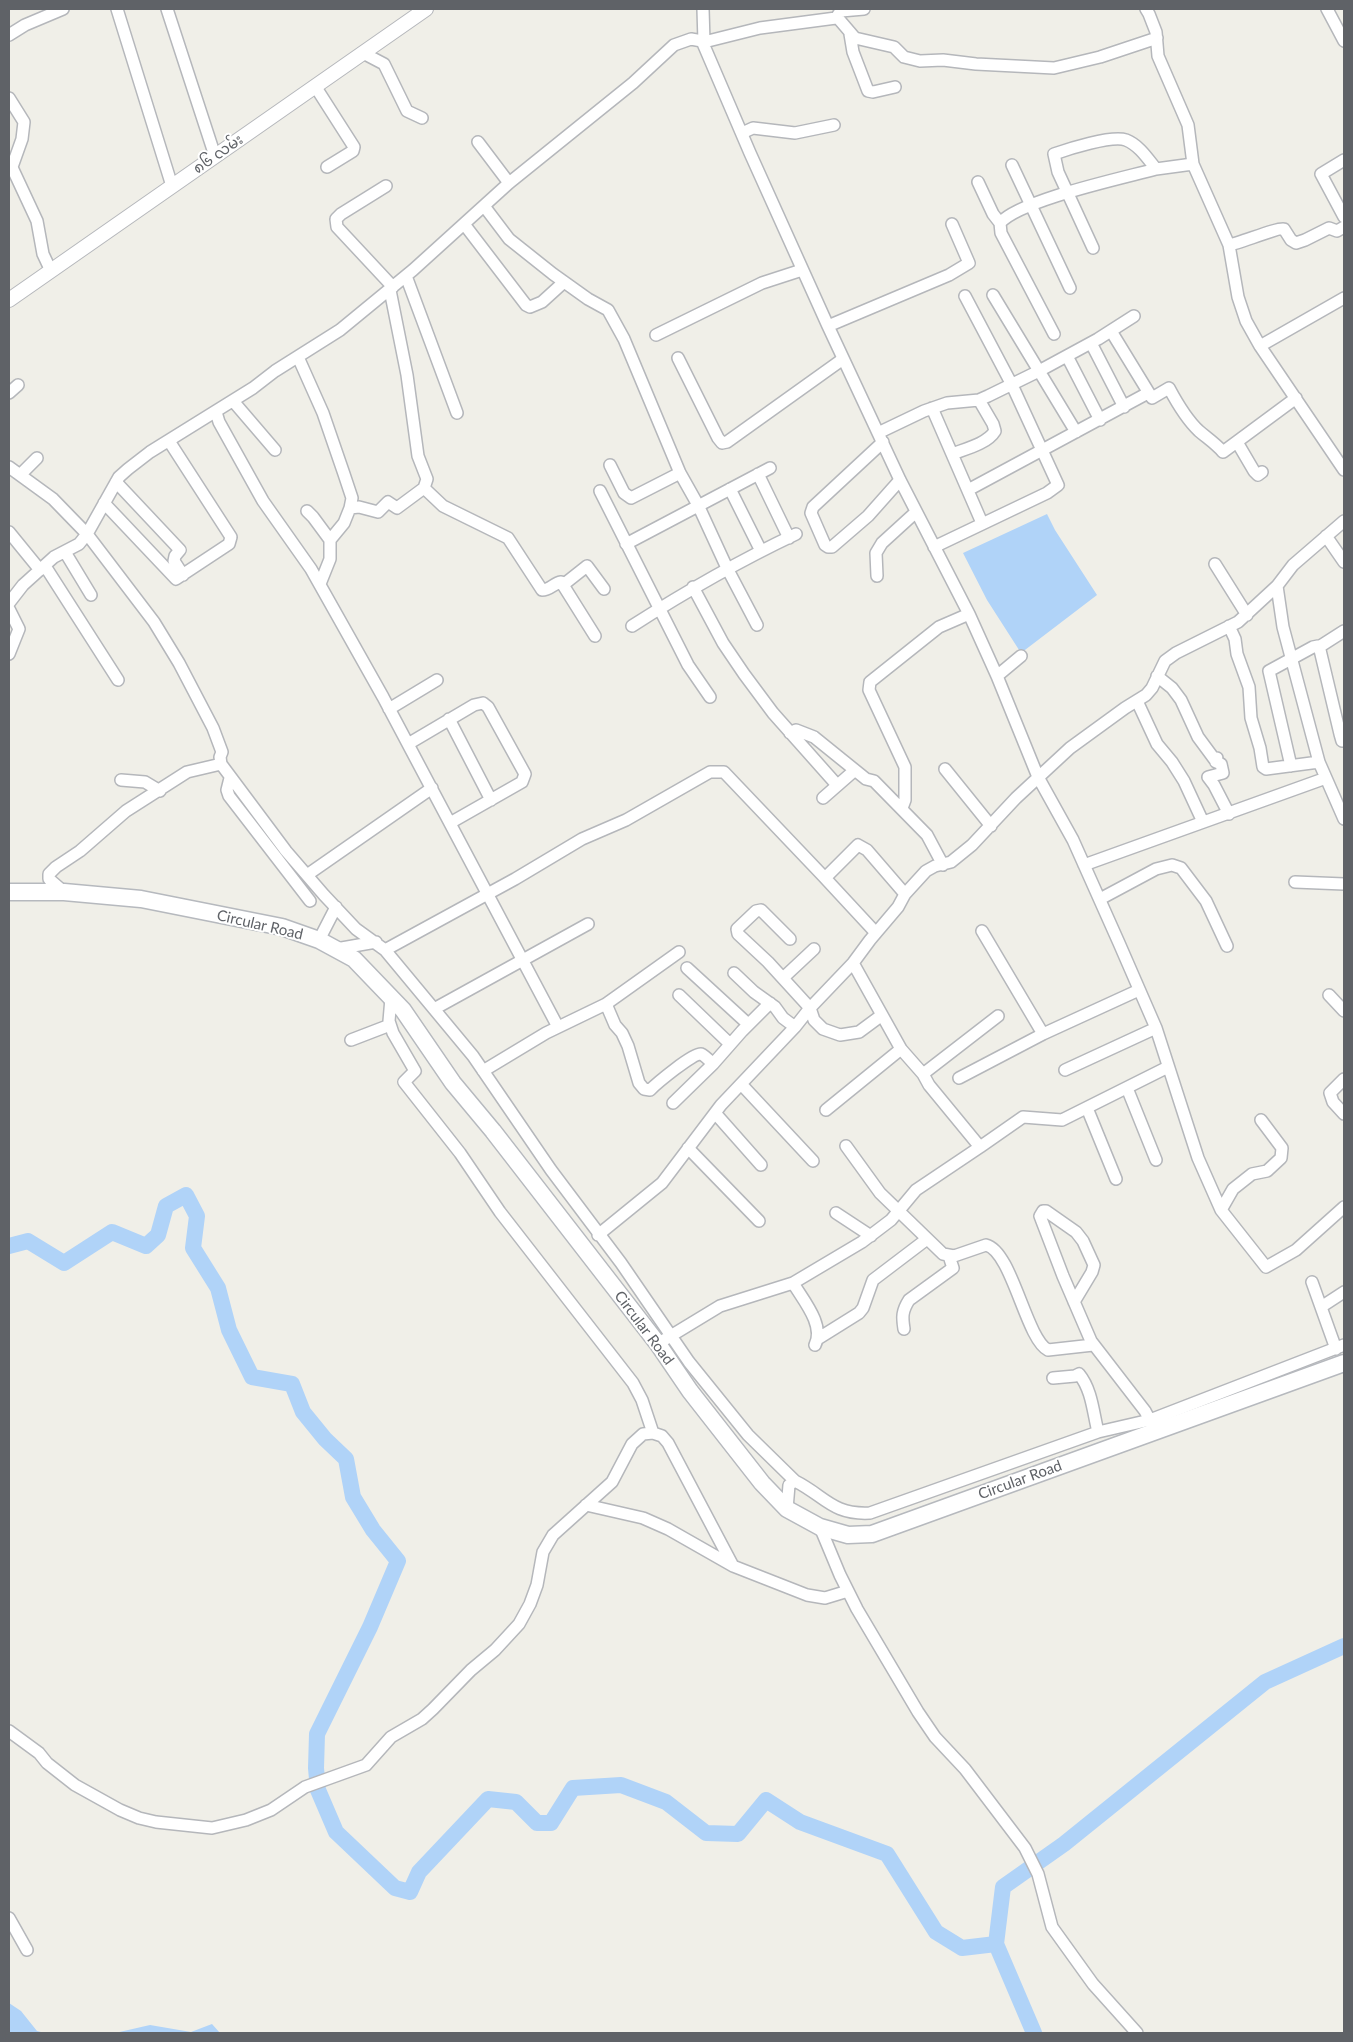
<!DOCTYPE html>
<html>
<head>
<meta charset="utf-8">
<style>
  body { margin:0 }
  #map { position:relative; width:1353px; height:2042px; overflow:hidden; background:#f0efe8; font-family:Lato,sans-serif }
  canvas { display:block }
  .frame { position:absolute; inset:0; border:10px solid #5f6267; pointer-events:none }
</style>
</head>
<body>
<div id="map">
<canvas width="1353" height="2042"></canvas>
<div class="frame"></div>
</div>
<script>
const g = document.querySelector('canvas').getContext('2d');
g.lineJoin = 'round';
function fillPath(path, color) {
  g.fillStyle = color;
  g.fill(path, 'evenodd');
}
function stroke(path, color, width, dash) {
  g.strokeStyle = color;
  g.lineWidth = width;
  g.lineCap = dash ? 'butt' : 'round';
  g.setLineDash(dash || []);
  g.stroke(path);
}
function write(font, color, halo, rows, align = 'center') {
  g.font = font + ' Lato,"Noto Sans Myanmar",sans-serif';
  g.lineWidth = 4;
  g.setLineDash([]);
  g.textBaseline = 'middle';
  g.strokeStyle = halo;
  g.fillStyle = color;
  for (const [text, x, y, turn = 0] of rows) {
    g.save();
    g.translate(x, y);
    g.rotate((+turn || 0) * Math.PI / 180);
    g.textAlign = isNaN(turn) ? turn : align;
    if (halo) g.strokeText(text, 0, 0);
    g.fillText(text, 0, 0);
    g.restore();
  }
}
const water = new Path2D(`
  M 1047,514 L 1055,530 L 1097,595 L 1021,653 L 987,600 L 963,553 Z
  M 9,2003 L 21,2011 L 37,2031 L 45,2033 L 9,2033 Z
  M 212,2024 L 220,2033 L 115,2033 L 150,2025 L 191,2032 Z`);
const river = new Path2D(`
  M 9,1246 L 28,1241 L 64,1263 L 112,1232 L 146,1246 L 158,1235 L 166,1206 L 186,1195 L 197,1216 L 193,1248 L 218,1288 L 229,1330 L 252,1377 L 292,1384 L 303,1412 L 325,1439 L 346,1459 L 353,1497 L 373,1530 L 398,1561 L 370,1627 L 317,1734 L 316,1768 L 318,1790 L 336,1832 L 395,1888 L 410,1892 L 419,1872 L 488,1799 L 516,1802 L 537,1823 L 551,1823 L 573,1788 L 621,1785 L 666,1802 L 706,1833 L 738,1834 L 766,1800 L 800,1822 L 887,1854 L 936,1932 L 962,1948 L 996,1944
  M 1034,2033 L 996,1944 L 1003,1887 L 1064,1844 L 1265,1682 L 1344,1646`);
const minor = new Path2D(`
  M 117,9 L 172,186
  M 167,9 L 215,156
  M 703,9 L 704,42 L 760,28 L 836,18 L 842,9
  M 1146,9 L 1149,14 L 1156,32 L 1158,56 L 1188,125 L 1193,164 L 1229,245 L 1238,297 L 1246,321 L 1260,346 L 1344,470
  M 1327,9 L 1344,41
  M 841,11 L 864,9
  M 837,17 L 855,38 L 894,47 L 904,57 L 920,61 L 943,60 L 976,64 L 1054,68 L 1100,57 L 1157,38
  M 850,34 L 853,52 L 868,91 L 873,92 L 895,87
  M 9,35 L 25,25 L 63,9
  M 363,53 L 384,64 L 407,111 L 422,118
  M 315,86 L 354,147 L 353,151 L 327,167
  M 9,98 L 24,122 L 22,139 L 12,167
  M 742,133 L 753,128 L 795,133 L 834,125
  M 478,142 L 509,183
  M 1344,160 L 1321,174 L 1344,217
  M 9,161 L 37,221 L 43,254 L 51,271
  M 1012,165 L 1070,288
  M 978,182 L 993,214 L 1000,223
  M 386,186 L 341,214 L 336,219 L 337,227 L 393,287
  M 484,206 L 509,239 L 553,274 L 588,299 L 608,310 L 624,339 L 680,473 L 698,505 L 727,568 L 757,625
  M 464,224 L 526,305 L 530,307 L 542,302 L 564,282
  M 1229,245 C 1240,243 1279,227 1284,229 L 1291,240 L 1296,243 L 1305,240 L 1329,228 L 1337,231 L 1344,227
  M 1093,248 L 1058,172 L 1054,154 C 1068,149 1112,135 1126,140 C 1139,145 1148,159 1156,169 L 1193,164
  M 406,276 L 457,413
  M 993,295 L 1076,432
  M 828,326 L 949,275 L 969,263 L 952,224
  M 1111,331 L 1152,398 L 1169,388 C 1177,403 1186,419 1199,431 C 1207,438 1215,443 1223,452 L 1296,398
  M 1054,334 L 1001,233 L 1000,223 C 1020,200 1123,178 1156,169
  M 656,335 L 762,283 L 802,270
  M 1091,343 L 1124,407
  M 1260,346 L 1344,298
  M 1067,356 L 1100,420
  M 298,357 L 323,413 L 344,474 L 352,498 L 350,508
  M 678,358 L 718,438 L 722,443 L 727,442 L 843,359
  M 9,393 L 18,385
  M 233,401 L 275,450
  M 932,408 L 982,523
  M 216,412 L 219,422 L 263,501 L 311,569 L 383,697 L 558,1027
  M 878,433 L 924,411 L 947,403 L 979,400 L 988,396 L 1039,371 L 1098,339 L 1134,316
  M 883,442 L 813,507 L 811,513 L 825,545 L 828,547 L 832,547 L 868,516 L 900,480
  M 1237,442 L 1254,471 L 1258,475 L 1262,472
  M 952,454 C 965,449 987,444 995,431 L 993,424 L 979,400
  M 610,465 L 624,493 L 631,498 L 680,473
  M 9,467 L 53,499 L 87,534 L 154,622 L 179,663 L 213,728 L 222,752 L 220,757 L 221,764
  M 758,474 L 789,538
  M 20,475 L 37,458
  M 116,482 L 180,550 L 175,556 L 174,561 L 183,575
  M 424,488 L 443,506 L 508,538 L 542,590 C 550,590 554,583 561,582 L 563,585 L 587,566 L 604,589
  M 730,489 L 761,551
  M 968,490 L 1148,393
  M 600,491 L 688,665 L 710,697
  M 104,503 L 176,579 L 229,544 L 231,537 L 169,441
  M 307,511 L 313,517 L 330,540
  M 9,532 L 40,570
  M 1326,536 L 1344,562
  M 626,544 L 770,468
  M 934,547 L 1047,493 L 1058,485 L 1012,385 L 965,296
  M 65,552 L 91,595
  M 1215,564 L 1247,615
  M 45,566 L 118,680
  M 877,576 L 876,553 L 882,543 L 916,512
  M 320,584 L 330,559 L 330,540 L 344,523 L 350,508 L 359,507 L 378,512 L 388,502 L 397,508 L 424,488 L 427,479 L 418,456 L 407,375 L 390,290
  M 563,585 L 595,636
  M 1277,586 L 1283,627 L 1319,762 L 1344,819
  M 693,587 L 723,643 L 744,674 L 773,713 L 837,785
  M 9,603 L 23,585 L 54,557 L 79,544 L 87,534 L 119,477 L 128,469 L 150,452 L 253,388 L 275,371 L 340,330 L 413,270 L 509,183 L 633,83 L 674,45 L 691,39 L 702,41 L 750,153 L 828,326 L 900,480 L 969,614 L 997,676 L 1038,777 L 1073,840 L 1119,943 L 1156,1028 L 1198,1158 L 1221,1210 L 1266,1267 L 1296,1250 L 1344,1207
  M 9,609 L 19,629 L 9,654
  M 632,626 C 685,592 739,561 796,534
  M 1229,626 L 1235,639 L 1237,654 L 1249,687 L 1251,718 L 1260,748 L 1263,767 L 1266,769 L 1319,762
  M 1319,647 L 1344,631
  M 997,676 L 1021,656
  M 1157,676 L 1172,688 L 1181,700 L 1198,737 L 1215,760 L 1217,758 L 1216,762 L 1221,764 L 1223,773 L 1208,777 L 1214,785 L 1229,814
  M 1137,701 L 1157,744 L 1172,762 L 1184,781 L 1203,822
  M 389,709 L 437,680
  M 449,719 L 491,800
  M 790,733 L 796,730 L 814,737 L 866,779 L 874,781 L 927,835 L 943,865
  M 408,744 L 474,705 L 483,703 L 488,707 L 525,774 L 522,782 L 450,823
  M 1291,766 L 1269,671 L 1313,647 L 1318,646 L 1320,650 L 1340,734 L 1342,741 L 1344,740
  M 945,769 L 991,826
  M 230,778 L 227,790 L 229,796 L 310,901
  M 121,780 L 145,782 L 160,791
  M 823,798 L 855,770
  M 902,808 L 905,800 L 905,767 L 869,690 L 870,682 L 939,627 L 969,614
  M 1084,865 L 1326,778
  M 307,875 L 432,788
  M 1295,882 L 1344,884
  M 64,892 L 49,879 L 49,874 L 56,867 L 80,851 L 126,811 L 187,772 L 221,764 L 286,851 L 324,895 L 356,929 L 385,950 L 473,1056 L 551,1170 L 621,1263 L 689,1362 L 748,1435 L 795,1481
  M 1100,899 L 1156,869 L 1172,865 L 1181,868 L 1206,901 L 1227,946
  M 982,931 L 1043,1034
  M 876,933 L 825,878 L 858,845 L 867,850 L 905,894
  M 790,939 L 761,910 L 756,911 L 737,929 L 738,934 L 768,962 L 810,1008 L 814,1020 L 823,1029 L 840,1035 L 859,1032 L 882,1015
  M 319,940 L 336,907
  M 336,949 L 376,942
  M 385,950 L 515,879 L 582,839 L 626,820 L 710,772 L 724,772 L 825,878
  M 853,963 L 901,1049 L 923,1074 L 929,1085 L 980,1147 L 1023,1117 L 1062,1120 L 1168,1067
  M 687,968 L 748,1024
  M 734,973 L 754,992 L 775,1007 L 783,1018 L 795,1027 L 810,1008 L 853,963 L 870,940 L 898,907 L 905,894 L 926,871 L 935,866 L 951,862 L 972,845 L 1016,798 L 1070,748 L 1125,708 L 1146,695 L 1152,688 L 1165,661 L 1176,653 L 1238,622 L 1277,586 L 1293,565 L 1344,521
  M 783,978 L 814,949
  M 679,995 L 730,1044
  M 1329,995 L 1344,1011
  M 391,998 L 389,1021 L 393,1033 L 415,1071 L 404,1082 L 460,1153 L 500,1212 L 633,1383 L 642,1400 L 653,1433
  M 606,1004 L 615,1025 L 622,1033 L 628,1046 L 639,1083 L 644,1089 L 650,1090 C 656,1084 694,1052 701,1054 C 704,1055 710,1061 713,1064 L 742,1031 L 770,1003
  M 434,1009 L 588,924
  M 351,1040 L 390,1025
  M 1065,1070 L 1156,1028
  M 483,1071 L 546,1033 L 606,1004 L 679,952
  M 923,1074 L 998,1016
  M 959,1078 L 1043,1034 L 1139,990
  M 1344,1079 L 1330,1093 L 1333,1102 L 1344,1114
  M 741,1084 L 813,1161
  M 1127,1088 L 1156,1160
  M 673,1103 L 713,1064
  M 1087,1108 L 1116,1179
  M 826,1110 L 901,1049
  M 715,1113 L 761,1165
  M 846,1146 L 880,1193 L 943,1254 L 954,1256 L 986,1245 C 1012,1251 1026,1339 1048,1350 L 1093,1345
  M 688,1148 L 759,1221
  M 1221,1210 L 1233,1189 L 1252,1174 L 1267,1171 L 1281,1158 L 1282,1148 L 1261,1120
  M 836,1213 L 871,1236
  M 598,1235 L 662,1183 L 721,1105 L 795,1027
  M 1312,1282 L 1336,1349
  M 793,1283 C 803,1300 825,1325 815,1345
  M 1074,1302 L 1092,1272 L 1094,1265 L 1083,1241 L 1076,1232 L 1046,1211 L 1043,1211 L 1040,1216 L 1063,1276 L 1091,1341 L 1145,1411 L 1153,1426
  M 1321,1307 L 1344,1292
  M 904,1329 C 902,1317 902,1311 909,1300 L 953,1268 L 949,1256
  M 819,1338 L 859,1313 L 863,1308 L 873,1280 L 927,1239
  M 664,1340 L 720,1306 L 793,1283 L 862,1242 L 891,1220 L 916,1190 L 980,1147
  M 1053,1378 L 1075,1376 L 1079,1374 C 1092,1390 1093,1412 1098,1432
  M 586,1505 L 643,1518 L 668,1529 L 733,1566 L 807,1595 L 825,1598 L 848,1591
  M 787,1509 L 789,1485 L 795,1481 C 825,1496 832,1515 870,1513 L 1098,1432 L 1150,1420 L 1344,1345
  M 820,1527 L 840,1575 L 857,1609 L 918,1712 L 935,1737 L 965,1769 L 1025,1848 L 1038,1874 L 1052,1927 L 1093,1984 L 1137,2033
  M 9,1731 L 39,1753 L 47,1763 L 75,1785 L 120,1810 L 139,1818 L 156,1822 L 212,1828 L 246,1820 L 271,1810 L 305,1787 L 366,1765 L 391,1737 L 422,1719 L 433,1709 L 471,1670 L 495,1650 L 519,1624 L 530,1604 L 537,1585 L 543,1552 L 553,1535 L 612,1482 L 632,1444 L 643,1434 L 653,1433 L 662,1436 L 668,1443 L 733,1566
  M 9,1918 L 27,1950`);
const tertiary = new Path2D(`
  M 9,300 L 426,9`);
const secondary = new Path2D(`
  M 9,892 L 64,892 L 141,899 L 282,927 L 319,940 L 354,959 L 403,1010 L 453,1083 L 493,1131 L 658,1344 L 690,1391 L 762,1483 L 787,1509 L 820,1527 L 848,1535 L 872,1534 L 1344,1363`);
const streetNames = [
  ["၈၆ လမ်း",218,154,-35],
  ["Circular Road",260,925,13],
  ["Circular Road",644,1328,53],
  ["Circular Road",1020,1480,-20]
];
fillPath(water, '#b0d3f8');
stroke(river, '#b0d3f8', 16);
stroke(minor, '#b5b7bb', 14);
stroke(tertiary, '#b5b7bb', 16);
stroke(secondary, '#b6b9be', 19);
stroke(minor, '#fff', 11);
stroke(tertiary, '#fff', 14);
stroke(secondary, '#fff', 16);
write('15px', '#5f6267', '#fff', streetNames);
</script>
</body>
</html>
